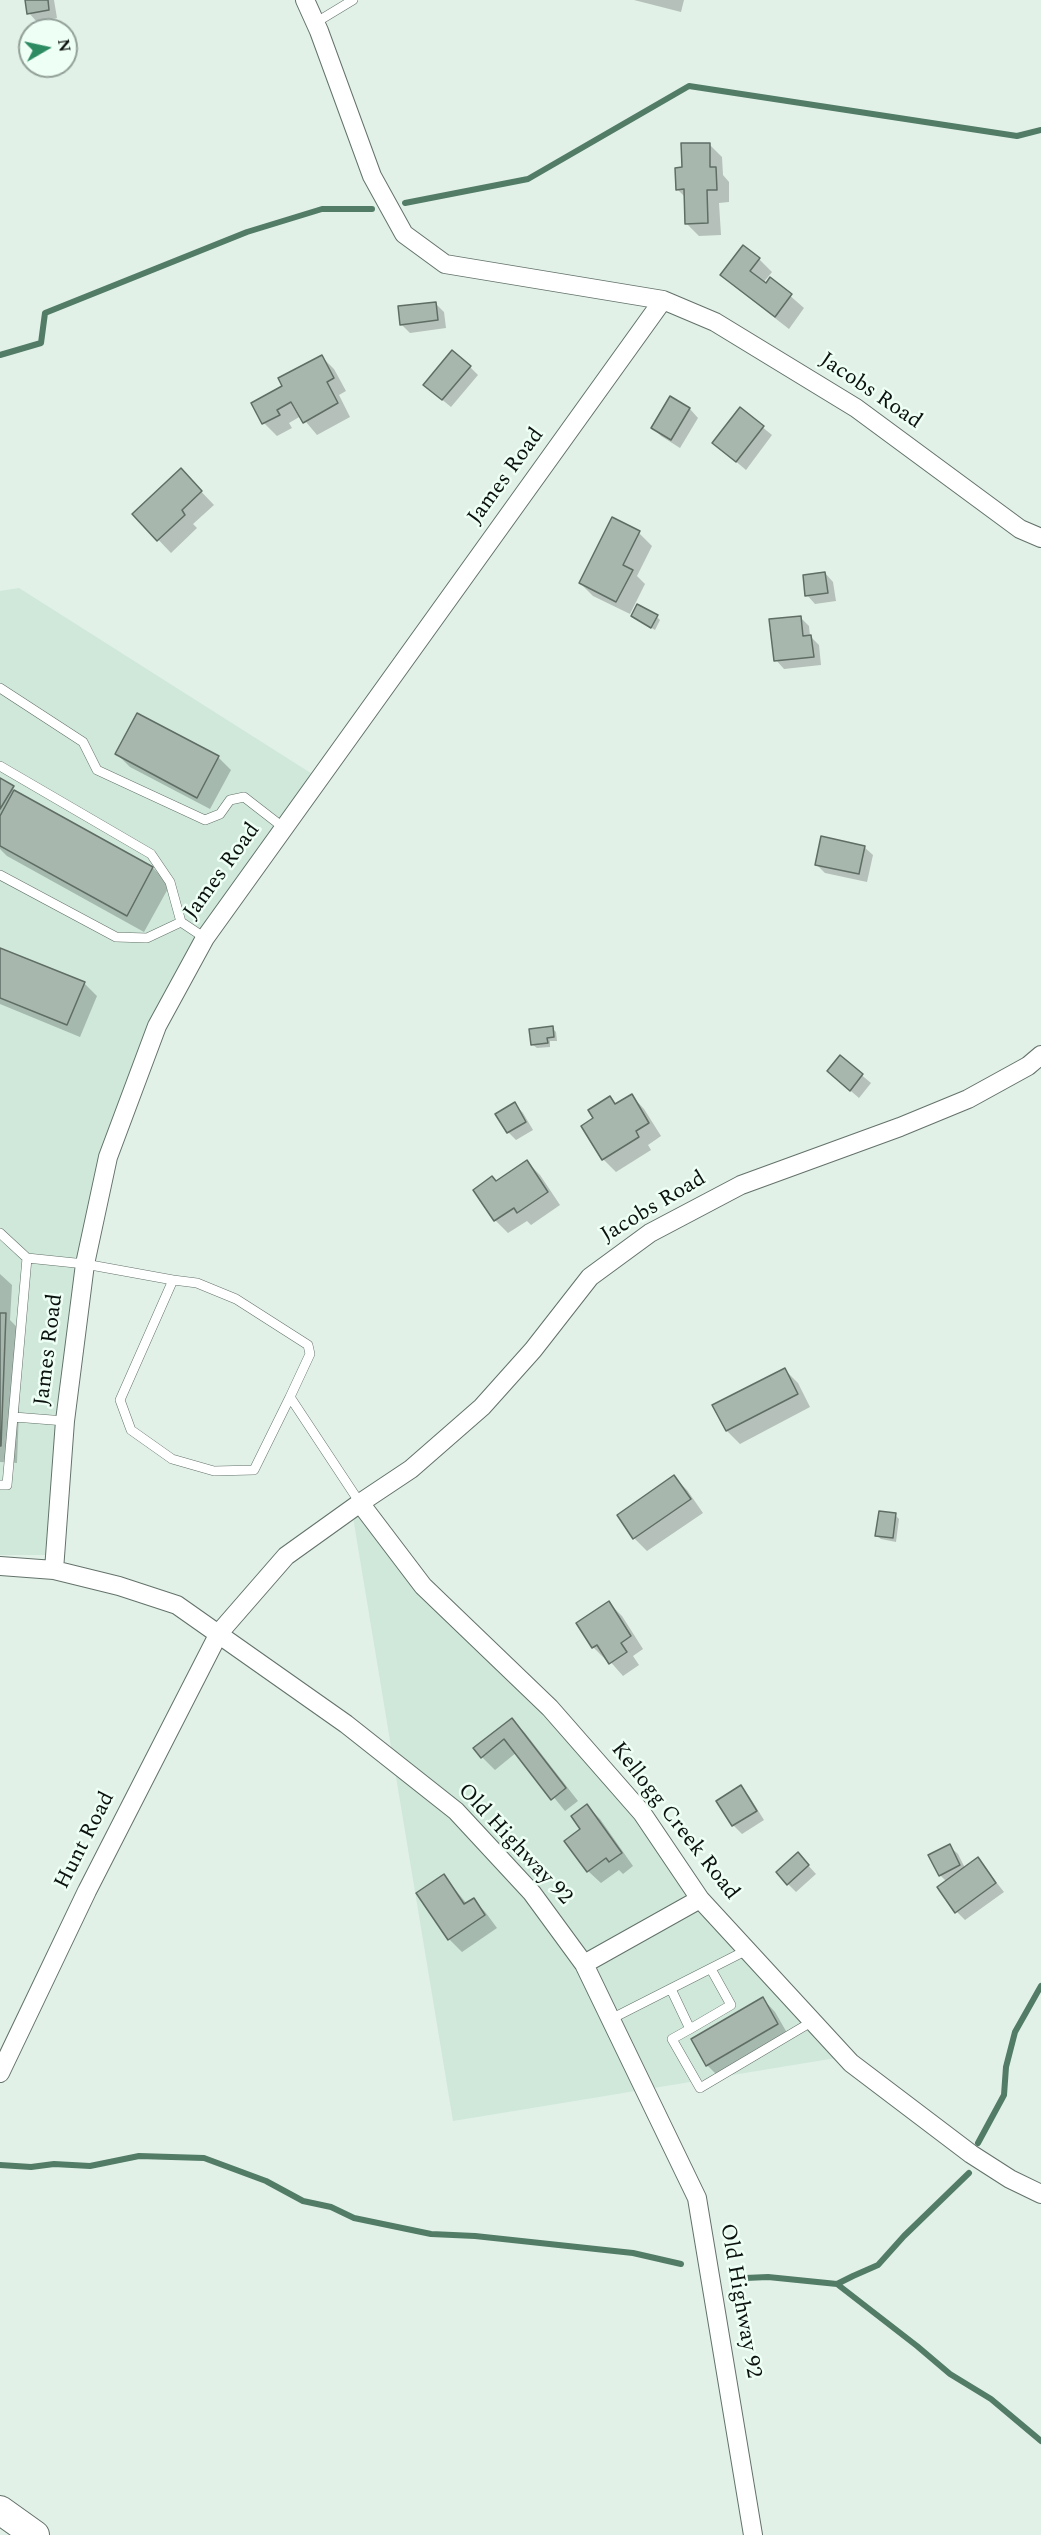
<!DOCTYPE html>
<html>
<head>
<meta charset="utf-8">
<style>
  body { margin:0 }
  #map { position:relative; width:1041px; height:2535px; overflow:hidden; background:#e1f1e8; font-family:Spectral,serif }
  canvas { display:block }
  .north { position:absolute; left:18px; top:18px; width:60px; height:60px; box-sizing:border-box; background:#eefff5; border:2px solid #93a099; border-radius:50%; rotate:81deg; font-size:16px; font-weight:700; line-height:24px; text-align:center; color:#0b110e }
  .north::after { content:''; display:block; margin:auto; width:21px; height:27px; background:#2d8b62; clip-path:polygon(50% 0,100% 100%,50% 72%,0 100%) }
</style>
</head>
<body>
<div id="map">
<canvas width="1041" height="2535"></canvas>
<div class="north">N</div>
</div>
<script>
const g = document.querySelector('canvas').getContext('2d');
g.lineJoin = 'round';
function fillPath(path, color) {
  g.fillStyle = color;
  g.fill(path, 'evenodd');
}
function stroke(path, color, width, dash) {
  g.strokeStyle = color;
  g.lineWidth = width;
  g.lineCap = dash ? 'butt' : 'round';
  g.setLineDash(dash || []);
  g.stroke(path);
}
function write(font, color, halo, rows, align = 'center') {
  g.font = font + ' Spectral,serif';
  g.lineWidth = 5;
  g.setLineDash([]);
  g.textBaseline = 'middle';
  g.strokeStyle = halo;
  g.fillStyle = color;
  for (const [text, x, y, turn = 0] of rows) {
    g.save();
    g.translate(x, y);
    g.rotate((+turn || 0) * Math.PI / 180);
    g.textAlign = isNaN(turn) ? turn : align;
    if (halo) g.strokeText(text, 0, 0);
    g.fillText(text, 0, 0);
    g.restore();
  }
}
const built = new Path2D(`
  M 19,588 L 317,777 L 138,1053 L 81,1262 L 49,1555 L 0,1555 L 0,591 Z
  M 350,1499 L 351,1500 L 854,2055 L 453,2121 Z`);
const shadow = new Path2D(`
  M 26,0 L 54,0 L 57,18 L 37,22 L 29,13 Z
  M 634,0 L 684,0 L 681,12 Z
  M 709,144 L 722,157 L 723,175 L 729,182 L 729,202 L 719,203 L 721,235 L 699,236 L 686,223 L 685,197 L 677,189 L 684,169 Z
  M 759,259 L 772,272 L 763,283 L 766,285 L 771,279 L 804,308 L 789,329 L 735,287 L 722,274 Z
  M 435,303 L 444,312 L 446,328 L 410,333 L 401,324 Z
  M 321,356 L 334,369 L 346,391 L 339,395 L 350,417 L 317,435 L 301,416 L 289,423 L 292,428 L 277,436 L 264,423 L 284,386 Z
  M 470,367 L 478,375 L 451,407 L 434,393 Z
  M 671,398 L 690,409 L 698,418 L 680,448 L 661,436 L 653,428 Z
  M 740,409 L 772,435 L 746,470 L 714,443 Z
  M 193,483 L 214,505 L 193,524 L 197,528 L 171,553 L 134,514 Z
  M 613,519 L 639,533 L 652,546 L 637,576 L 645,584 L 630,614 L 593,596 L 580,583 Z
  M 825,573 L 833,582 L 836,601 L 815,604 L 807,595 Z
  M 632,616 L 657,617 L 660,620 L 655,630 Z
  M 800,617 L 809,626 L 810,636 L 819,645 L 821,665 L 784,669 L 776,660 Z
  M 117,754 L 218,757 L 231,770 L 210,809 L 130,767 Z
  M 0,779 L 21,796 L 153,868 L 170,885 L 144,932 L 7,856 L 0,849 Z
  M 864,847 L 873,855 L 867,882 L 825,873 L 816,864 Z
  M 0,952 L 84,983 L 97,996 L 80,1037 L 0,1004 Z
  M 552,1028 L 556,1032 L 557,1041 L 550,1041 L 550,1047 L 537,1048 L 533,1045 Z
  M 840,1057 L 871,1083 L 859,1098 L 837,1079 Z
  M 632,1096 L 644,1109 L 661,1136 L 648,1145 L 651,1150 L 616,1172 L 603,1159 L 595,1119 L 610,1098 L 617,1105 Z
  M 515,1104 L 523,1113 L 533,1130 L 516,1140 L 508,1132 Z
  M 527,1162 L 540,1175 L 560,1205 L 531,1225 L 527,1221 L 508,1233 L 495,1220 L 475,1190 L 497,1183 Z
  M 0,1274 L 12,1285 L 10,1320 L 22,1332 L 17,1463 L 0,1462 Z
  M 785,1370 L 798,1383 L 810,1407 L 740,1444 L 727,1431 L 714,1406 Z
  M 674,1477 L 687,1490 L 703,1513 L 647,1551 L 634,1538 L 619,1516 Z
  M 895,1515 L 899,1519 L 896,1542 L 881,1539 L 877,1536 Z
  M 609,1603 L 622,1616 L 643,1649 L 633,1656 L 639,1665 L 623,1676 L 608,1659 L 606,1660 L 593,1647 Z
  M 512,1720 L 525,1733 L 578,1801 L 565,1811 L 517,1752 L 495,1770 L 482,1757 Z
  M 740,1787 L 749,1796 L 764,1820 L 742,1834 L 734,1826 L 718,1801 Z
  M 587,1806 L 600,1819 L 633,1866 L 623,1874 L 619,1870 L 601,1883 L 588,1871 L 582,1829 Z
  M 949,1846 L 958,1854 L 965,1868 L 978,1859 L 1004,1892 L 965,1920 L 957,1912 L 947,1882 L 940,1875 L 930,1856 Z
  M 806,1863 L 816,1874 L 796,1892 L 788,1884 Z
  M 444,1876 L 467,1904 L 474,1900 L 486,1913 L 497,1928 L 462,1952 L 449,1939 L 418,1894 Z
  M 763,1999 L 775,2012 L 790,2038 L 720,2078 L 707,2065 Z`);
const stream = new Path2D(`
  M 405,203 L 528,179 L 689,86 L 1017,136 L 1041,130
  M 0,355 L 41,343 L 45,313 L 247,232 L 322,209 L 372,209
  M 978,2143 L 1004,2095 L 1006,2067 L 1015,2032 L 1041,1986
  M 0,2165 L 31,2167 L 54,2164 L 90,2166 L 139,2156 L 204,2158 L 266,2181 L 303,2201 L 331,2207 L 354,2218 L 431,2234 L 475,2236 L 633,2253 L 681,2264
  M 745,2278 L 768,2277 L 837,2284 L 853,2276 L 878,2265 L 904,2236 L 969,2173
  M 837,2284 L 917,2346 L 950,2374 L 991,2399 L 1041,2441`);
const building = new Path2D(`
  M 25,0 L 48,0 L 49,10 L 27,14 Z
  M 681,143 L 710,143 L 710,167 L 716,167 L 717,190 L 707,190 L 708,223 L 685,224 L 684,189 L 676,190 L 675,168 L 682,167 Z
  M 743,245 L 760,258 L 750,271 L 766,283 L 770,277 L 792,294 L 775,317 L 720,275 Z
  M 436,302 L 438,320 L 400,325 L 398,306 Z
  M 452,350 L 471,366 L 442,400 L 423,385 Z
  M 322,355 L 334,378 L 327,382 L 338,403 L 303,423 L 291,402 L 277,410 L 280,415 L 262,424 L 251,403 L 282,386 L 278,378 Z
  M 670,396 L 690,408 L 671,440 L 651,428 Z
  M 740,407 L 764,426 L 736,462 L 712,443 Z
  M 181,468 L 202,491 L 182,510 L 185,515 L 157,541 L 132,514 Z
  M 612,517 L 640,531 L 623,565 L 633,570 L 616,602 L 579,583 Z
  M 825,572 L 828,593 L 805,596 L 803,575 Z
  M 637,604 L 658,615 L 651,628 L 631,616 Z
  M 801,616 L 803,636 L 811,635 L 814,657 L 774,661 L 769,619 Z
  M 137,713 L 219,756 L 197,798 L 115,754 Z
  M 0,778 L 14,786 L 0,809 Z
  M 14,790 L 153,867 L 127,916 L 0,846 L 0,816 Z
  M 821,836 L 865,846 L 859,874 L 815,865 Z
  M 0,948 L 85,982 L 67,1025 L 0,998 Z
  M 553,1026 L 554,1037 L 547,1038 L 548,1043 L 531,1045 L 529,1029 Z
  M 840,1055 L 863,1074 L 850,1091 L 827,1071 Z
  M 632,1094 L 649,1123 L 636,1131 L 639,1137 L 602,1160 L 581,1126 L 593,1118 L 588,1110 L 610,1096 L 615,1104 Z
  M 515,1102 L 526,1122 L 507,1133 L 495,1114 Z
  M 527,1160 L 548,1192 L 517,1213 L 514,1208 L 494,1221 L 473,1190 L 492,1176 L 496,1181 Z
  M 0,1313 L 6,1313 L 1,1446 L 0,1446 Z
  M 785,1368 L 798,1394 L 726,1431 L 712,1405 Z
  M 674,1475 L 691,1499 L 633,1539 L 617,1515 Z
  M 879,1511 L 896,1513 L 893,1538 L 875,1536 Z
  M 609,1601 L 631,1636 L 621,1643 L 627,1652 L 609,1664 L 597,1645 L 592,1648 L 576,1623 Z
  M 512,1718 L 566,1788 L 551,1800 L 504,1739 L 481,1758 L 473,1748 Z
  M 741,1785 L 757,1811 L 732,1826 L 716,1801 Z
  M 587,1804 L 622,1853 L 609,1862 L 606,1858 L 587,1872 L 564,1841 L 580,1829 L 571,1816 Z
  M 950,1844 L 960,1865 L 939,1876 L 928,1855 Z
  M 798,1852 L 809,1865 L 787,1885 L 776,1872 Z
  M 978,1857 L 996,1883 L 955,1913 L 937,1887 Z
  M 444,1874 L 464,1904 L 474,1898 L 485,1915 L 448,1940 L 416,1893 Z
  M 763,1997 L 778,2024 L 706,2066 L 691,2039 Z`);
const lane = new Path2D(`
  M 315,23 L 353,0
  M 0,688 L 83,742 L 97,770 L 205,820 L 220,814 L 230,800 L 244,797 L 284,828
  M 0,766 L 151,854 L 170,882 L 181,922 L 205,938
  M 0,875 L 116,937 L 147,938 L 181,922
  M 0,1233 L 27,1258
  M 290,1397 L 254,1470 L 214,1471 L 172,1459 L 131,1430 L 120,1400 L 173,1280 L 197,1283 L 236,1299 L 308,1345 L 310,1354 L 290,1397 L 360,1503
  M 14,1417 L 65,1421
  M 0,1485 L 7,1485 L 27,1258 L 85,1264 L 173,1280
  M 671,1989 L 690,2029 L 731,2005 L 711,1969
  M 611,2019 L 747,1950
  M 690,2029 L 672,2039 L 700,2088 L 813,2021`);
const street = new Path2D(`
  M 305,0 L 319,31 L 372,176 L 404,234 L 445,264 L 663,300 L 715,322 L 856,408 L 1020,529 L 1041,538
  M 360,1503 L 411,1469 L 482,1407 L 533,1350 L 590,1277 L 650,1233 L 741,1185 L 900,1127 L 968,1099 L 1028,1066 L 1041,1055
  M 0,1566 L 54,1570 L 119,1586 L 177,1605 L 346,1724 L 456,1811 L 532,1893 L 584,1964 L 697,2198 L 753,2535
  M 54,1570 L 65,1421 L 85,1264 L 108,1157 L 157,1026 L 205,938 L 663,300
  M 584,1964 L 700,1899
  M 0,2073 L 87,1891 L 219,1633 L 286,1556 L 360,1503 L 423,1586 L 550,1708 L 642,1813 L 700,1899 L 851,2063 L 971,2154 L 1010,2179 L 1041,2194`);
const primary = new Path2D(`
  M 0,2510 L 35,2535`);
const streetNames = [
  ["Jacobs Road",870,392,34],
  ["James Road",507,477,-54],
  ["James Road",223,872,-54],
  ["Jacobs Road",654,1208,-31],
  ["James Road",50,1350,-83],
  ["Kellogg Creek Road",674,1822,52],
  ["Hunt Road",86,1841,-63],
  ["Old Highway 92",514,1845,47],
  ["Old Highway 92",739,2301,80]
];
fillPath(built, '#cfe8da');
fillPath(shadow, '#0003');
stroke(stream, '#527c66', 6);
fillPath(building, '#a7b7ae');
stroke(building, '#5f6d65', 1.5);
stroke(lane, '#63726a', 10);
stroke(street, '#63726a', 20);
stroke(primary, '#63726a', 30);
stroke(lane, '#fff', 9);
stroke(street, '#fff', 18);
stroke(primary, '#fff', 28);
write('22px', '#0b110e', '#eefff5', streetNames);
</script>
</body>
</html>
